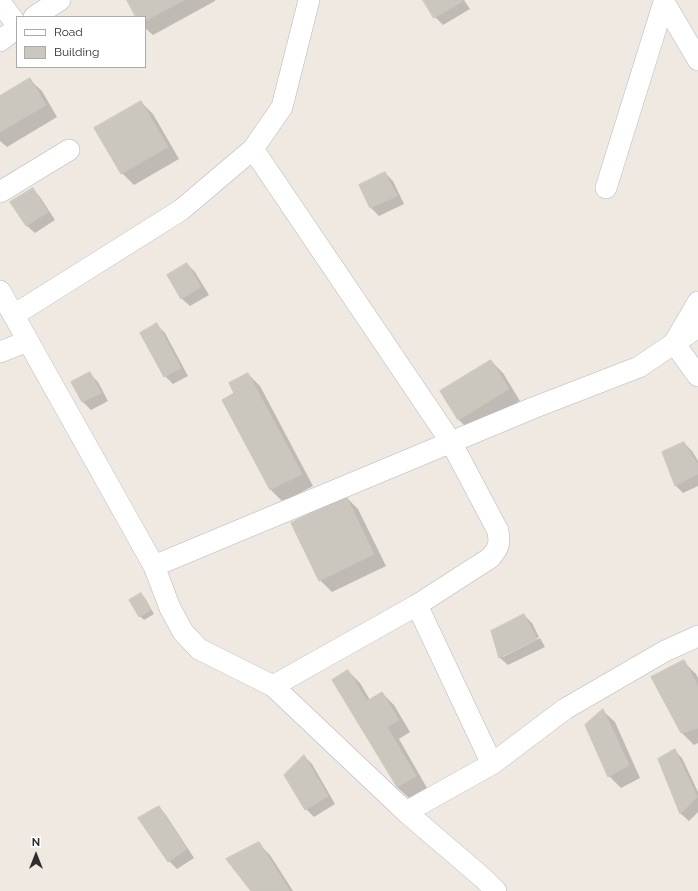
<!DOCTYPE html>
<html>
<head>
<meta charset="utf-8">
<style>
  body { margin:0 }
  #map { position:relative; width:698px; height:891px; overflow:hidden; background:#efe9e1; font-family:Raleway,sans-serif }
  canvas { display:block }
  .legend { position:absolute; left:16px; top:16px; width:130px; height:52px; box-sizing:border-box; background:#fff; border:1px solid #ababab; margin:0; padding:5px 7px; list-style:none; font-size:12px; color:#2e2e2e }
  .legend li { display:flex; align-items:center; gap:8px; height:20px }
  .legend b { width:20px; border:1px solid #ababab }
  .north { position:absolute; left:16px; top:835px; width:40px; height:40px; -webkit-text-stroke:3px #fff; paint-order:stroke; rotate:0deg; font-size:11px; font-weight:700; line-height:16px; text-align:center; color:#2e2e2e }
  .north::after { content:''; display:block; margin:auto; width:14px; height:18px; background:#2e2e2e; clip-path:polygon(50% 0,100% 100%,50% 72%,0 100%) }
</style>
</head>
<body>
<div id="map">
<canvas width="698" height="891"></canvas>
<ul class="legend">
<li><b style="height:5px;background:#fff"></b>Road</li>
<li><b style="height:11px;background:#cbc7bf"></b>Building</li>
</ul>
<div class="north">N</div>
</div>
<script>
const g = document.querySelector('canvas').getContext('2d');
g.lineJoin = 'round';
function fillPath(path, color) {
  g.fillStyle = color;
  g.fill(path, 'evenodd');
}
function stroke(path, color, width, dash) {
  g.strokeStyle = color;
  g.lineWidth = width;
  g.lineCap = dash ? 'butt' : 'round';
  g.setLineDash(dash || []);
  g.stroke(path);
}
const shadow = new Path2D(`
  M 128,0 L 215,0 L 215,1 L 153,35 L 145,28 L 145,17 L 137,17 Z
  M 424,0 L 464,0 L 470,9 L 443,25 L 435,17 Z
  M 30,80 L 42,91 L 57,117 L 7,147 L 0,141 L 0,97 Z
  M 141,102 L 153,114 L 179,159 L 134,185 L 122,173 Z
  M 385,173 L 393,181 L 404,204 L 379,216 L 371,208 L 360,185 Z
  M 33,189 L 40,197 L 55,220 L 35,233 L 27,226 Z
  M 187,264 L 195,272 L 209,295 L 190,306 L 182,299 Z
  M 157,325 L 165,333 L 188,376 L 173,384 L 165,376 Z
  M 491,361 L 503,373 L 520,401 L 470,431 L 459,420 Z
  M 90,374 L 98,382 L 108,401 L 91,410 L 83,402 Z
  M 248,374 L 260,386 L 313,486 L 283,502 L 271,490 L 223,400 L 236,394 Z
  M 684,443 L 692,451 L 698,461 L 698,486 L 683,493 L 676,486 Z
  M 346,497 L 358,509 L 386,566 L 332,592 L 320,580 Z
  M 141,594 L 145,598 L 154,614 L 144,620 L 140,616 Z
  M 524,615 L 532,623 L 539,637 L 503,655 L 503,657 L 540,638 L 545,647 L 508,665 L 500,658 L 493,631 Z
  M 684,662 L 696,674 L 698,678 L 698,743 L 694,745 L 682,733 L 652,678 Z
  M 348,671 L 360,683 L 370,700 L 382,693 L 394,705 L 410,732 L 399,739 L 427,788 L 409,798 L 397,787 Z
  M 603,711 L 615,722 L 640,778 L 621,788 L 609,776 L 586,725 Z
  M 674,750 L 682,758 L 698,792 L 698,812 L 689,821 L 681,814 L 659,760 Z
  M 304,756 L 312,764 L 335,804 L 314,817 L 306,809 Z
  M 158,807 L 166,815 L 194,858 L 177,869 L 169,861 Z
  M 258,843 L 270,855 L 293,891 L 252,891 Z`);
const building = new Path2D(`
  M 127,0 L 184,0 L 145,21 L 145,17 L 136,17 Z
  M 423,0 L 462,0 L 463,1 L 434,18 Z
  M 30,78 L 46,105 L 0,132 L 0,96 Z
  M 141,101 L 168,147 L 121,174 L 94,128 Z
  M 385,172 L 397,196 L 370,208 L 359,185 Z
  M 33,188 L 48,212 L 26,226 L 10,202 Z
  M 187,263 L 201,287 L 181,299 L 167,275 Z
  M 157,323 L 181,368 L 164,377 L 140,333 Z
  M 491,360 L 509,389 L 458,420 L 440,391 Z
  M 90,372 L 101,393 L 82,402 L 71,382 Z
  M 248,373 L 302,474 L 270,490 L 222,400 L 234,393 L 229,383 Z
  M 684,442 L 698,465 L 698,474 L 675,486 L 662,452 Z
  M 346,496 L 374,554 L 319,581 L 291,523 Z
  M 141,593 L 151,610 L 139,617 L 129,600 Z
  M 524,614 L 537,639 L 499,658 L 491,631 Z
  M 684,660 L 698,686 L 698,728 L 681,733 L 651,677 Z
  M 348,670 L 367,701 L 382,692 L 399,720 L 387,727 L 416,776 L 397,787 L 332,680 Z
  M 603,709 L 629,765 L 608,777 L 585,725 Z
  M 675,749 L 697,797 L 680,814 L 658,759 Z
  M 304,755 L 328,796 L 305,810 L 284,775 Z
  M 159,806 L 187,849 L 168,862 L 138,818 Z
  M 259,842 L 290,891 L 251,891 L 226,859 Z`);
const street = new Path2D(`
  M 0,2 L 17,25
  M 664,2 L 698,60
  M 34,17 L 60,0
  M 0,41 L 17,28
  M 253,149 L 451,442 L 498,531 C 500,544 499,548 490,558 L 417,605 L 273,686
  M 606,188 L 664,2
  M 0,192 L 69,150
  M 0,291 L 154,566 L 170,608 L 183,632 L 199,649 L 273,686 L 406,812 L 483,878 L 496,891
  M 698,302 L 674,343 L 698,376
  M 14,315 L 181,210 L 253,149 L 282,107 L 309,0
  M 0,352 L 28,341
  M 154,566 L 533,408 L 639,367 L 698,327
  M 417,605 L 492,764
  M 406,812 L 492,764 L 565,709 L 665,651 L 698,636`);
fillPath(shadow, '#0003');
fillPath(building, '#cbc7bf');
stroke(building, '#cbc5ba', 1);
stroke(street, '#b4b7c1', 22);
stroke(street, '#fff', 21);
</script>
</body>
</html>
